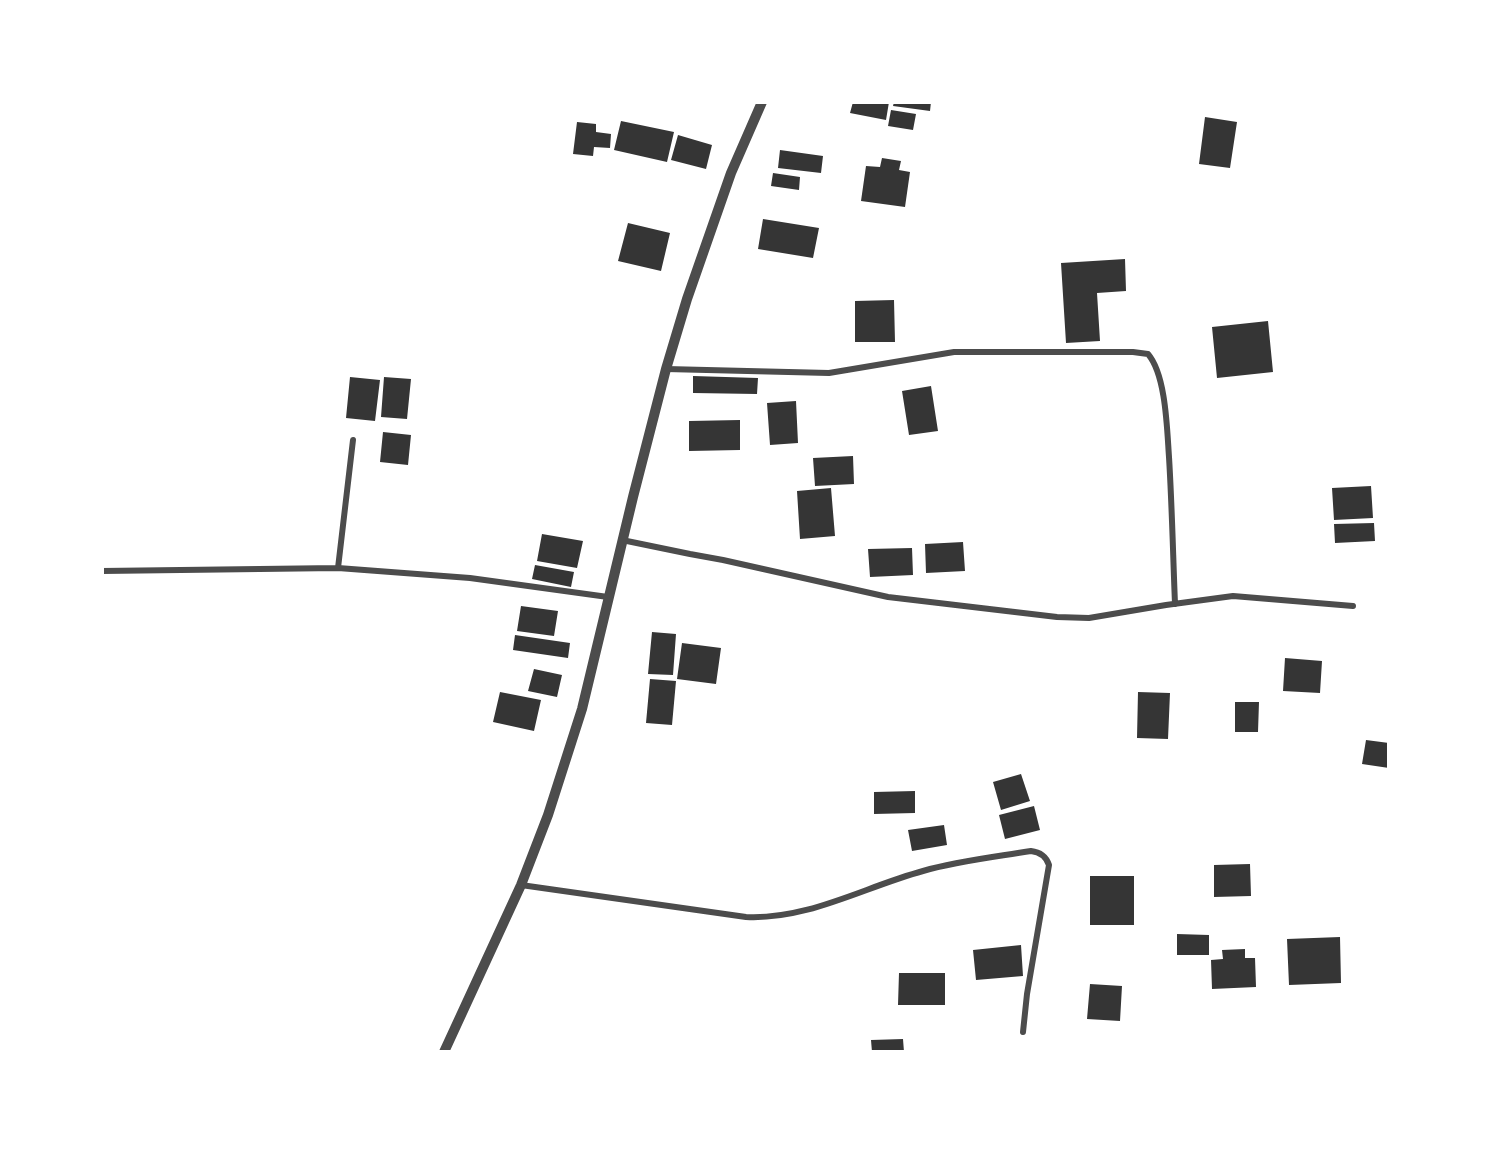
<!DOCTYPE html>
<html>
<head>
<meta charset="utf-8">
<style>
  body { margin:0 }
  #map { position:relative; width:1491px; height:1154px; overflow:hidden; background:#fff; font-family:"IBM Plex Sans",sans-serif }
  canvas { display:block }
  .frame { position:absolute; inset:0; border:104px solid #fff; pointer-events:none }
</style>
</head>
<body>
<div id="map">
<canvas width="1491" height="1154"></canvas>
<div class="frame"></div>
</div>
<script>
const g = document.querySelector('canvas').getContext('2d');
g.lineJoin = 'round';
function fillPath(path, color) {
  g.fillStyle = color;
  g.fill(path, 'evenodd');
}
function stroke(path, color, width, dash) {
  g.strokeStyle = color;
  g.lineWidth = width;
  g.lineCap = dash ? 'butt' : 'round';
  g.setLineDash(dash || []);
  g.stroke(path);
}
const building = new Path2D(`
  M 853,102 L 889,102 L 886,120 L 850,113 Z
  M 894,102 L 931,102 L 930,111 L 893,106 Z
  M 891,110 L 916,114 L 913,130 L 888,126 Z
  M 1205,117 L 1237,122 L 1230,168 L 1199,164 Z
  M 621,121 L 674,132 L 667,162 L 614,150 Z
  M 577,122 L 596,124 L 596,132 L 611,134 L 610,148 L 594,147 L 593,156 L 573,154 Z
  M 678,135 L 712,145 L 706,169 L 671,160 Z
  M 780,150 L 823,156 L 821,173 L 778,168 Z
  M 882,158 L 901,161 L 899,170 L 910,172 L 905,207 L 861,201 L 866,166 L 880,167 Z
  M 773,173 L 800,177 L 799,190 L 771,186 Z
  M 763,219 L 819,228 L 813,258 L 758,249 Z
  M 628,223 L 670,233 L 661,271 L 618,261 Z
  M 1125,259 L 1126,291 L 1097,293 L 1100,341 L 1066,343 L 1061,263 Z
  M 894,300 L 895,342 L 855,342 L 855,301 Z
  M 1268,321 L 1273,372 L 1217,378 L 1212,327 Z
  M 693,376 L 758,378 L 757,394 L 693,393 Z
  M 350,377 L 380,380 L 375,421 L 346,418 Z
  M 384,377 L 411,379 L 407,419 L 381,417 Z
  M 931,386 L 938,431 L 909,435 L 902,391 Z
  M 796,401 L 798,443 L 770,445 L 767,403 Z
  M 740,420 L 740,450 L 689,451 L 689,421 Z
  M 383,432 L 411,435 L 408,465 L 380,462 Z
  M 853,456 L 854,484 L 815,486 L 813,458 Z
  M 1371,486 L 1373,518 L 1334,520 L 1332,488 Z
  M 831,488 L 835,536 L 800,539 L 797,491 Z
  M 1374,523 L 1375,541 L 1335,543 L 1334,524 Z
  M 542,534 L 583,541 L 577,568 L 537,561 Z
  M 963,542 L 965,571 L 926,573 L 925,544 Z
  M 912,548 L 913,575 L 870,577 L 868,549 Z
  M 535,565 L 574,572 L 571,587 L 532,579 Z
  M 521,606 L 558,611 L 554,636 L 517,631 Z
  M 652,632 L 676,634 L 673,675 L 648,674 Z
  M 515,635 L 570,643 L 568,658 L 513,650 Z
  M 682,643 L 721,648 L 716,684 L 677,679 Z
  M 1285,658 L 1322,661 L 1320,693 L 1283,691 Z
  M 534,669 L 562,675 L 557,697 L 528,691 Z
  M 650,679 L 676,681 L 672,725 L 646,723 Z
  M 500,692 L 541,700 L 534,731 L 493,722 Z
  M 1138,692 L 1170,693 L 1168,739 L 1137,738 Z
  M 1235,702 L 1259,702 L 1258,732 L 1235,732 Z
  M 1366,740 L 1389,743 L 1389,768 L 1362,764 Z
  M 1021,774 L 1030,801 L 1001,810 L 993,782 Z
  M 915,791 L 915,813 L 874,814 L 874,792 Z
  M 1034,806 L 1040,830 L 1005,839 L 999,815 Z
  M 944,825 L 947,845 L 912,851 L 908,830 Z
  M 1250,864 L 1251,896 L 1214,897 L 1214,865 Z
  M 1090,876 L 1134,876 L 1134,925 L 1090,925 Z
  M 1177,934 L 1209,935 L 1209,955 L 1177,955 Z
  M 1340,937 L 1341,983 L 1289,985 L 1287,939 Z
  M 1021,945 L 1023,976 L 976,980 L 973,950 Z
  M 1245,949 L 1245,958 L 1255,958 L 1256,987 L 1212,989 L 1211,960 L 1223,959 L 1222,950 Z
  M 899,973 L 945,973 L 945,1005 L 898,1005 Z
  M 1090,984 L 1122,986 L 1120,1021 L 1087,1019 Z
  M 903,1039 L 904,1052 L 872,1052 L 871,1040 Z`);
const minor = new Path2D(`
  M 666,369 L 829,373 L 954,352 L 1133,352 L 1148,354 C 1166,375 1167,429 1169,457 C 1172,506 1173,555 1175,604
  M 622,540 L 690,554 L 723,560 L 888,597 L 1057,617 L 1089,618 L 1166,605 L 1233,596 L 1353,606
  M 338,568 L 353,440
  M 102,571 L 338,568 L 470,578 L 608,597
  M 521,885 L 746,917 C 808,920 864,887 923,871 C 958,861 995,857 1031,851 C 1040,852 1046,856 1049,865 L 1027,994 L 1023,1032`);
const tertiary = new Path2D(`
  M 444,1052 L 521,885 L 548,815 L 582,709 L 633,497 L 666,369 L 687,299 L 731,173 L 762,102`);
fillPath(building, '#353535');
stroke(minor, '#4c4c4c', 6);
stroke(tertiary, '#4c4c4c', 10);
</script>
</body>
</html>
